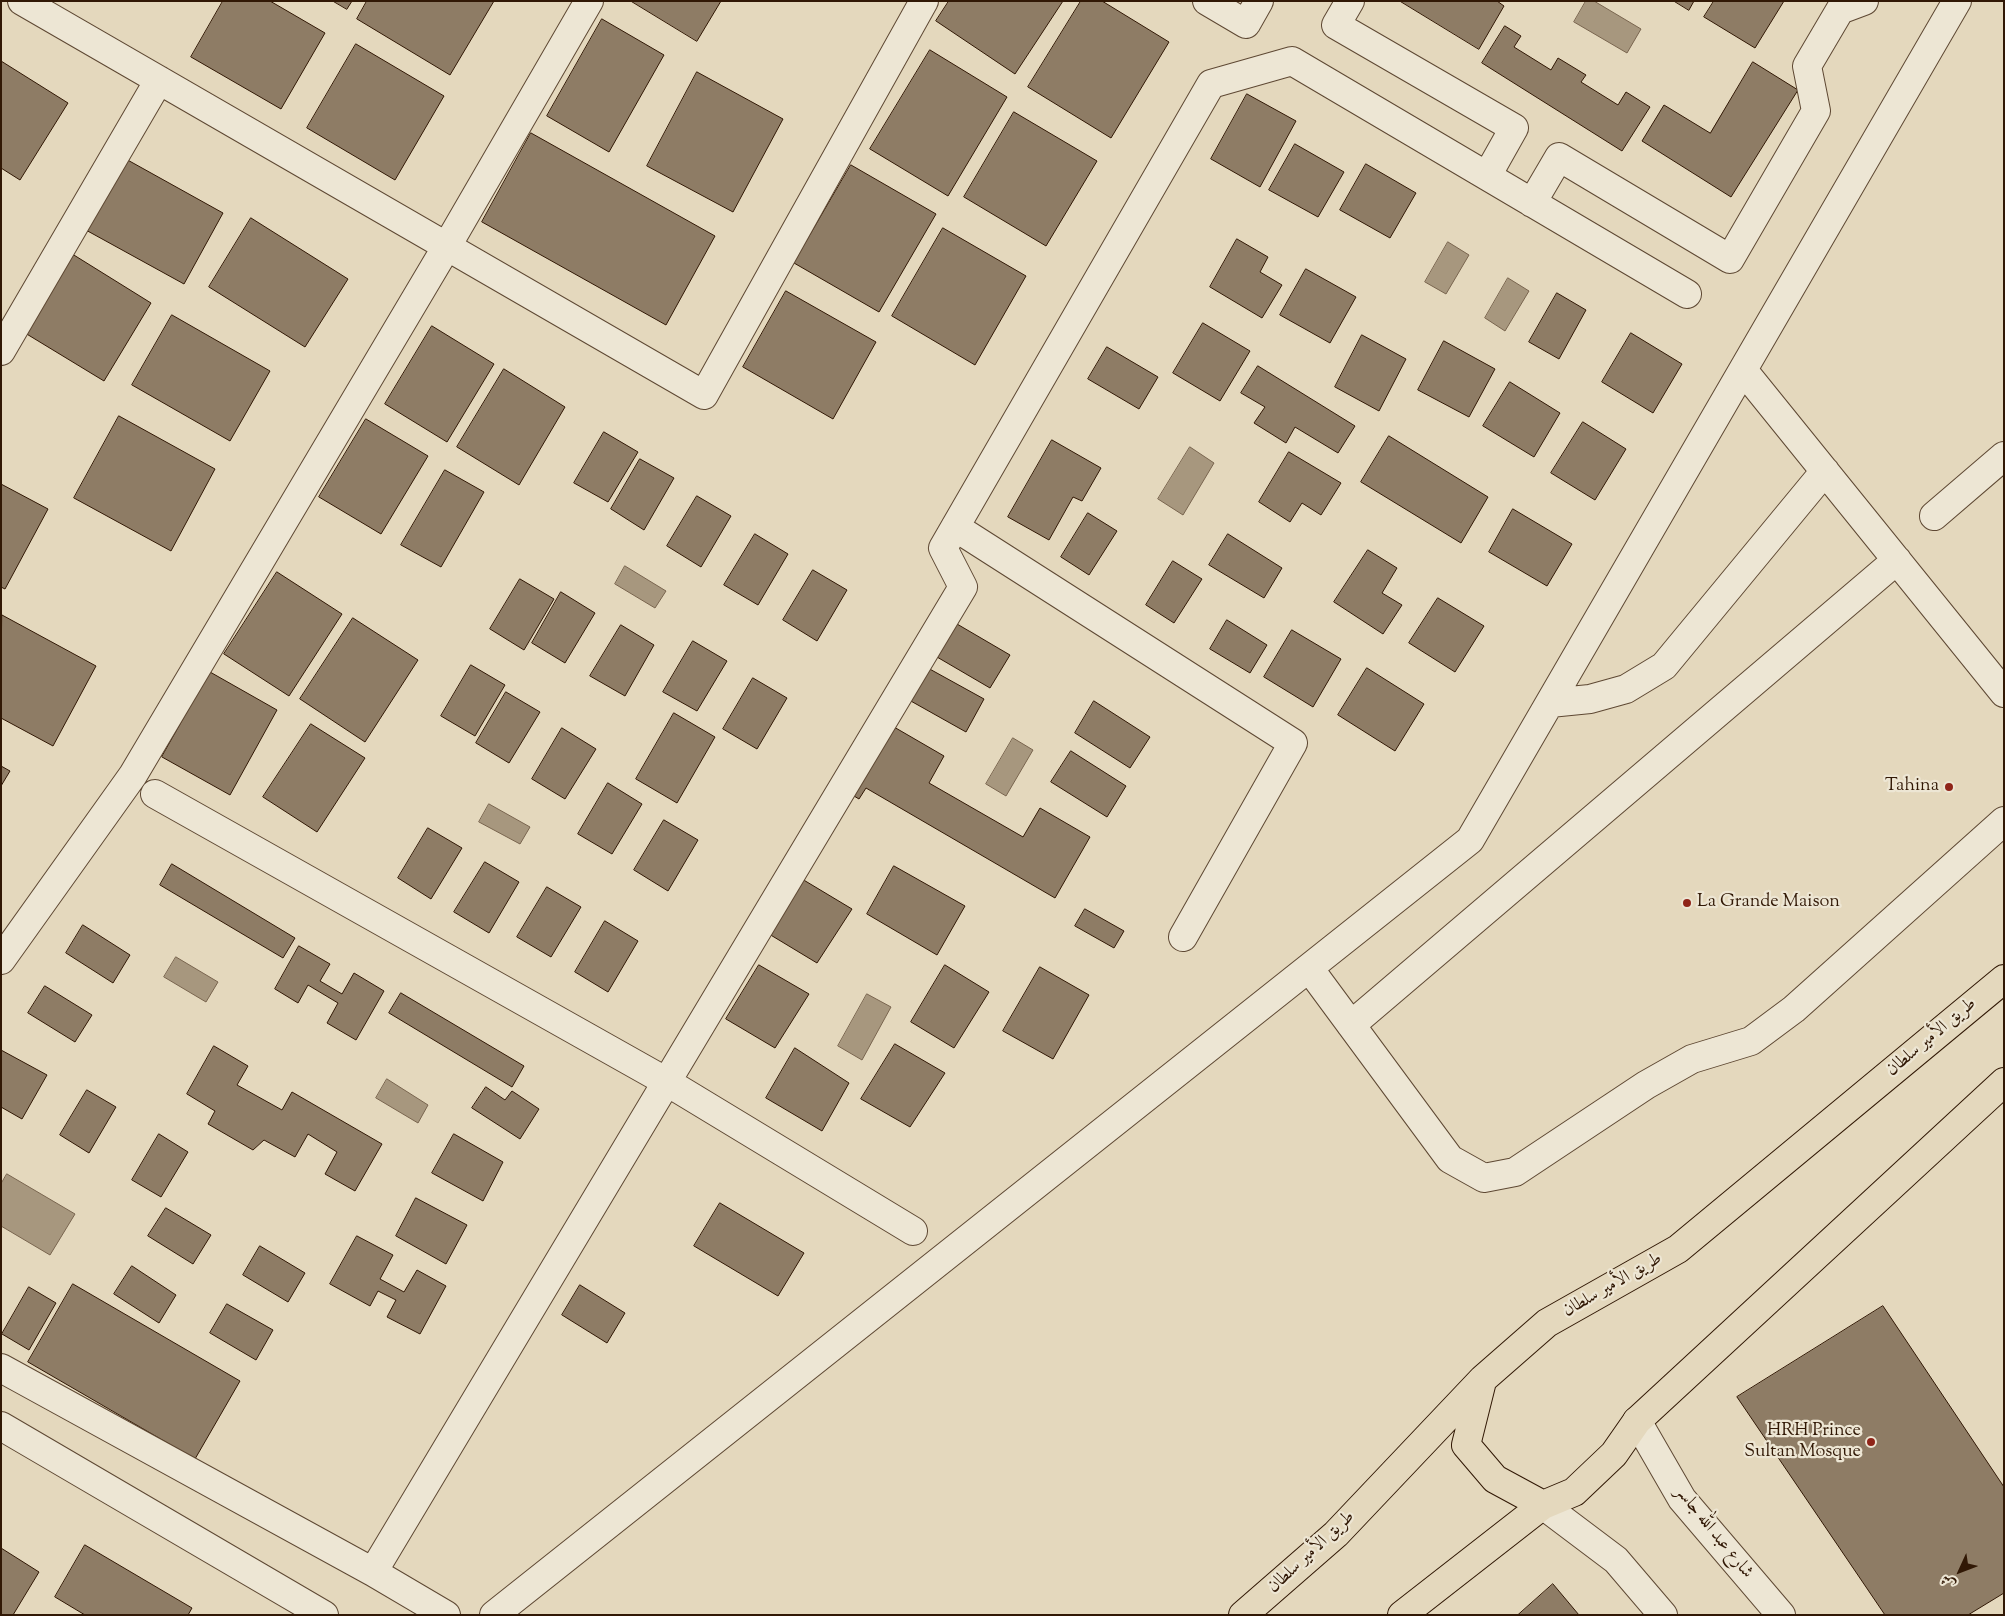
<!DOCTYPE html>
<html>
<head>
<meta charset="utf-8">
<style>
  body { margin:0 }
  #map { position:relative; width:2005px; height:1616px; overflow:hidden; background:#e4d8bd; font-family:"Sorts Mill Goudy",Amiri,serif }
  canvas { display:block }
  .frame { position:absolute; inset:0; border:2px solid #311805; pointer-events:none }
  .north { position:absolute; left:1935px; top:1546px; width:50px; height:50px; -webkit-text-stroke:4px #ede6d4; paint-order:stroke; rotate:227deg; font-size:14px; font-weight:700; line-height:20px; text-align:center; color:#311805 }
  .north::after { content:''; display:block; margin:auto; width:18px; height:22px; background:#311805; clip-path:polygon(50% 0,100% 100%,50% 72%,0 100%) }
</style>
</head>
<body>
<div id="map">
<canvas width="2005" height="1616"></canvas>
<div class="frame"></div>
<div class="north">ش</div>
</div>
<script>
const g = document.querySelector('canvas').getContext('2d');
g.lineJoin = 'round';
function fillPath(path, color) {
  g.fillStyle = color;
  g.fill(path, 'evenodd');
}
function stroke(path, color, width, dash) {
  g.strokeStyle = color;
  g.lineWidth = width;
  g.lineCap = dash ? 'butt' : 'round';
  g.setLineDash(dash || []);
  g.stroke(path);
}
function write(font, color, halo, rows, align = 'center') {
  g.font = font + ' "Sorts Mill Goudy",Amiri,serif';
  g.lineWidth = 4.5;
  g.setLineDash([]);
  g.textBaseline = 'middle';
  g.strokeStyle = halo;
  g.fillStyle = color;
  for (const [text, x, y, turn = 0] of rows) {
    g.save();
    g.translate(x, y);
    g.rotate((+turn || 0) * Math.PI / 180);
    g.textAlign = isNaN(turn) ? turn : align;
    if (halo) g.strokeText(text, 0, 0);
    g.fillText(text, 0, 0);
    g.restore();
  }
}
const water = new Path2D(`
  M 1586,1 L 1594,1 L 1641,29 L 1627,53 L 1574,22 Z
  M 1448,242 L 1469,255 L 1446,294 L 1425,282 Z
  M 1508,278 L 1529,291 L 1505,331 L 1485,318 Z
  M 1190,447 L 1214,463 L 1183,515 L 1158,499 Z
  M 625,566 L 666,591 L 655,608 L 615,584 Z
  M 1013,738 L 1033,750 L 1006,796 L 986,784 Z
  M 489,804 L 530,827 L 520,844 L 479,822 Z
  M 176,957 L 218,982 L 206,1002 L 164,977 Z
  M 867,994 L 891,1007 L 862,1060 L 838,1046 Z
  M 387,1079 L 428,1105 L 418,1123 L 376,1098 Z
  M 7,1174 L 75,1214 L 50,1255 L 1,1226 L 1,1184 Z`);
const building = new Path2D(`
  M 223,1 L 270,1 L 325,33 L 281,109 L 191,57 Z
  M 333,1 L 352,1 L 347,9 Z
  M 367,1 L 494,1 L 450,75 L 357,19 Z
  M 631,1 L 721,1 L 697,41 Z
  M 949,1 L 1063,1 L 1015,74 L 936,21 Z
  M 1081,1 L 1102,1 L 1169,42 L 1111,138 L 1028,87 Z
  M 1400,1 L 1497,1 L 1504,6 L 1479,49 Z
  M 1674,1 L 1694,1 L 1689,10 Z
  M 1714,1 L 1784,1 L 1755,48 L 1704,17 Z
  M 602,19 L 664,55 L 609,152 L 547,116 Z
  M 1505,26 L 1521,36 L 1514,47 L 1551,70 L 1558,58 L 1586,75 L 1581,82 L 1618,105 L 1626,92 L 1650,107 L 1622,151 L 1482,63 Z
  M 356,44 L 444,96 L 395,180 L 307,128 Z
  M 930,50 L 1007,97 L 948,196 L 870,149 Z
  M 1,61 L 68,103 L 20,180 L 1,168 Z
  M 1753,62 L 1798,90 L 1731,197 L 1642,141 L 1664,105 L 1710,133 Z
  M 697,72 L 783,119 L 733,212 L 647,166 Z
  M 1247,94 L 1296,121 L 1260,187 L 1211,159 Z
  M 1014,112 L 1097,161 L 1046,246 L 964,197 Z
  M 531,133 L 715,236 L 666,325 L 482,222 Z
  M 1295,144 L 1344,172 L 1318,217 L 1269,190 Z
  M 124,158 L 223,213 L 184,284 L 84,229 Z
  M 1366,164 L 1416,193 L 1390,238 L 1340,210 Z
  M 851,165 L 936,214 L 879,312 L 794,263 Z
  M 251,218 L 348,279 L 305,347 L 209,287 Z
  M 943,228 L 1026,276 L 975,365 L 892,316 Z
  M 1237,239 L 1268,257 L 1260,272 L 1282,285 L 1262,318 L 1210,287 Z
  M 69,252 L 151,303 L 104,381 L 25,333 Z
  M 1306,269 L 1356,297 L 1330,343 L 1280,315 Z
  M 786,291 L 876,342 L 833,419 L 743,367 Z
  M 1557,293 L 1586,310 L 1559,359 L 1529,342 Z
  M 172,315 L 270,371 L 230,441 L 132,385 Z
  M 1203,323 L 1250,351 L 1220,401 L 1173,373 Z
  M 432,326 L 494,364 L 447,442 L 385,404 Z
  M 1631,333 L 1682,364 L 1653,413 L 1602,382 Z
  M 1362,335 L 1406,359 L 1379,411 L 1335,387 Z
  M 1444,341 L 1495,369 L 1469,417 L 1418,390 Z
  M 1107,347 L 1158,377 L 1139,409 L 1088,379 Z
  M 1258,366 L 1355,426 L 1338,453 L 1295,427 L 1286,443 L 1254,423 L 1265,407 L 1241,393 Z
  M 504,369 L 565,407 L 519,485 L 457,447 Z
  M 1510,382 L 1560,413 L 1534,457 L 1483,426 Z
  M 119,416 L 215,469 L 171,551 L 74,498 Z
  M 366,419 L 428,456 L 381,534 L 319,497 Z
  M 1583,422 L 1626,449 L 1595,500 L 1551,473 Z
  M 604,432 L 638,452 L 608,502 L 574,483 Z
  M 1389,436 L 1488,497 L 1461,543 L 1361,482 Z
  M 1052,440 L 1101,468 L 1082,501 L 1073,497 L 1049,540 L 1008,517 Z
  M 1289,452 L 1341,483 L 1321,515 L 1302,503 L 1290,522 L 1259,502 Z
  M 640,459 L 674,478 L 644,530 L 611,509 Z
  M 445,470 L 484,492 L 441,567 L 401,545 Z
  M 1,484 L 48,509 L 5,589 L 1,587 Z
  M 697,496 L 731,516 L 701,567 L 667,546 Z
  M 1513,509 L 1572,544 L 1547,586 L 1489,552 Z
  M 1088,513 L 1117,531 L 1089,575 L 1061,557 Z
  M 755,534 L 788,554 L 758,605 L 724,585 Z
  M 1228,534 L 1282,568 L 1264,598 L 1209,565 Z
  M 1368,550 L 1397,568 L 1382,593 L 1402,605 L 1383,634 L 1334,602 Z
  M 1173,561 L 1202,579 L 1174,623 L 1146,605 Z
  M 813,570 L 847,590 L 817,641 L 783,620 Z
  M 277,572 L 342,614 L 289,696 L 224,654 Z
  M 520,579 L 554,599 L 524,650 L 490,629 Z
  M 561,592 L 595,613 L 565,663 L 532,643 Z
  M 1438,598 L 1484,626 L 1455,672 L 1409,643 Z
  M 2,615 L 96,666 L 53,746 L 1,718 Z
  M 353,618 L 418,660 L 365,742 L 300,699 Z
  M 1227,620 L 1267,645 L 1250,673 L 1210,649 Z
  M 957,624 L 1010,655 L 990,688 L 937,657 Z
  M 621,625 L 654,645 L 625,696 L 590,676 Z
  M 1292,630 L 1341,659 L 1313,707 L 1264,677 Z
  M 693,641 L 727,661 L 697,711 L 663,692 Z
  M 471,665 L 505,685 L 475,736 L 441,716 Z
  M 926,667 L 984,699 L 966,732 L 909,700 Z
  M 1367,668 L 1424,704 L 1395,751 L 1338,715 Z
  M 210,672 L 277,710 L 230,795 L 162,757 Z
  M 753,678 L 787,698 L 757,749 L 723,729 Z
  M 506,692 L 540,712 L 509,763 L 476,743 Z
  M 1094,701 L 1150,737 L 1130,768 L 1075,733 Z
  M 674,713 L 715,737 L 677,803 L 636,779 Z
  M 311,724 L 365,758 L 317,832 L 263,797 Z
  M 894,727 L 944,756 L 929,783 L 1023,837 L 1040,808 L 1090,837 L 1055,898 L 866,788 L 859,799 L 854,796 Z
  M 562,728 L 596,749 L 565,799 L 532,779 Z
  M 1071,751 L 1126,786 L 1107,817 L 1051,782 Z
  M 1,766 L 10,771 L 1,786 Z
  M 608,783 L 642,804 L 612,854 L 578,834 Z
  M 664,820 L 698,840 L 668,891 L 634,870 Z
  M 428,828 L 462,848 L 431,899 L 398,878 Z
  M 485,862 L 519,882 L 489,933 L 454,912 Z
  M 172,864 L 295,938 L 283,958 L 160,885 Z
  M 894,866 L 965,906 L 937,955 L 867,914 Z
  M 802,879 L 852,909 L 817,963 L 769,934 Z
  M 547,887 L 581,907 L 551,957 L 517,937 Z
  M 1085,909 L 1124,931 L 1114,948 L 1075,926 Z
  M 605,921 L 638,941 L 608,992 L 575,972 Z
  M 83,925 L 130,955 L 113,983 L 66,953 Z
  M 299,946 L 330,964 L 320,981 L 342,994 L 354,973 L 384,991 L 356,1040 L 327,1023 L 338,1003 L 308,985 L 298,1003 L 275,989 Z
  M 759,965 L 809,994 L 775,1048 L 726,1019 Z
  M 945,965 L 989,992 L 954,1048 L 911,1022 Z
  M 1040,967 L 1089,995 L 1053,1059 L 1003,1031 Z
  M 45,986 L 92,1015 L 75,1042 L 28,1013 Z
  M 401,993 L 524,1066 L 512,1087 L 389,1013 Z
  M 895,1044 L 945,1073 L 910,1127 L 861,1099 Z
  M 214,1046 L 248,1066 L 237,1085 L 282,1110 L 292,1092 L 382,1144 L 355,1191 L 325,1174 L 337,1152 L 308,1134 L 295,1157 L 264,1140 L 253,1150 L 208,1124 L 215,1111 L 187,1094 Z
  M 795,1048 L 849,1083 L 822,1131 L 766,1098 Z
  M 1,1050 L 47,1075 L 22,1119 L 1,1107 Z
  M 486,1087 L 505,1100 L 512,1091 L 539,1109 L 520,1139 L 472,1108 Z
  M 87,1090 L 116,1107 L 89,1153 L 60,1135 Z
  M 159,1134 L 188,1152 L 161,1197 L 132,1180 Z
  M 454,1134 L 503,1162 L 483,1201 L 432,1173 Z
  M 416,1198 L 467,1225 L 446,1264 L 396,1236 Z
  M 720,1203 L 804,1253 L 778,1296 L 694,1246 Z
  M 166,1208 L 211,1235 L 193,1264 L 148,1236 Z
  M 357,1236 L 393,1255 L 380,1279 L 404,1292 L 417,1270 L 446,1286 L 420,1334 L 387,1317 L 396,1300 L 378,1291 L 370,1306 L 330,1284 Z
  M 260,1246 L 305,1273 L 288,1302 L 243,1275 Z
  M 132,1266 L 176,1295 L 159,1323 L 114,1294 Z
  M 73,1284 L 240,1381 L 195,1459 L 28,1362 Z
  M 580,1285 L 625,1313 L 607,1343 L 562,1315 Z
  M 29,1287 L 56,1303 L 29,1350 L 2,1334 Z
  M 227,1304 L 273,1330 L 256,1360 L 210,1333 Z
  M 1883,1306 L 2004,1487 L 2004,1593 L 1968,1615 L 1885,1615 L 1737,1397 Z
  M 85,1545 L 192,1608 L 188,1615 L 85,1615 L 55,1597 Z
  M 1,1548 L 39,1572 L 13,1615 L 1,1615 Z
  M 1553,1584 L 1579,1615 L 1518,1615 Z`);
const minor = new Path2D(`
  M 22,1 L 704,395 L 924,1
  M 1207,1 L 1246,24 L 1259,1
  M 1350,1 L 1336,25 L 1514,128 L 1487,176
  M 1532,203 L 1559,157 L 1730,259 L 1816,111 L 1807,66 L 1840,10 L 1864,1
  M 1,351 L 159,80
  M 1743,370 L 2004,693
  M 1934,516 L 2004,456
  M 955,527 L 1293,743 L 1183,937
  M 1550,703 L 1590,699 L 1626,689 L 1664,666 L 1825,471
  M 155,794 L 667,1082 L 913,1231
  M 1,960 L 133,775 L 447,246 L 589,1
  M 1309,968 L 1450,1159 L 1484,1178 L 1515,1172 L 1646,1085 L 1692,1059 L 1751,1041 L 1794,1009 L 2004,821
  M 1351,1025 L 1897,560
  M 1,1368 L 373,1572 L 446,1615
  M 1637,1421 L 1682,1499 L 1781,1615
  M 1,1426 L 324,1615
  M 1543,1505 L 1616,1560 L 1663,1615
  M 373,1572 L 963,587 L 943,548 L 1211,84 L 1292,61 L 1687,294
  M 494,1615 L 1470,840 L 1957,1`);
const major = new Path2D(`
  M 1482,1381 L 1466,1445 L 1495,1479 L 1543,1505
  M 1243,1615 L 1336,1534 L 1483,1379 L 1547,1323 L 1678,1249 L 2004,979
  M 1402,1615 L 1543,1505 L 1574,1492 L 1614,1454 L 1637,1421 L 2004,1082`);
const markers = [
  [1949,787,5,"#8f2418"],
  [1687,903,5,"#8f2418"],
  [1871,1442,5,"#8f2418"]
];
const poiNames = [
  ["Tahina",1939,787],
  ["La Grande Maison",1697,903,"left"],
  ["HRH Prince",1861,1432],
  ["Sultan Mosque",1861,1453]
];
const streetNames = [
  ["طريق الأمير سلطان",1932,1038,-40],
  ["طريق الأمير سلطان",1613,1286,-30],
  ["شارع عبد الله جاسر",1713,1533,51],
  ["طريق الأمير سلطان",1312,1553,-43]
];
fillPath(water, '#a7977e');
stroke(water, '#78644e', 1);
fillPath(building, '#8e7c65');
stroke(building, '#311805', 1);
stroke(minor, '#5e4833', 30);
stroke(major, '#311805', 30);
stroke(minor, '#ede6d4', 28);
stroke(major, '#e4d8bd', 28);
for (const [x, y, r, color] of markers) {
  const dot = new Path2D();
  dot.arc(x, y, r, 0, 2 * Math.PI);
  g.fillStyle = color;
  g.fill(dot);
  stroke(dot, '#ede6d4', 2);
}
write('18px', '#311805', '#ede6d4', poiNames, 'right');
write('18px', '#311805', '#ede6d4', streetNames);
</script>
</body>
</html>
